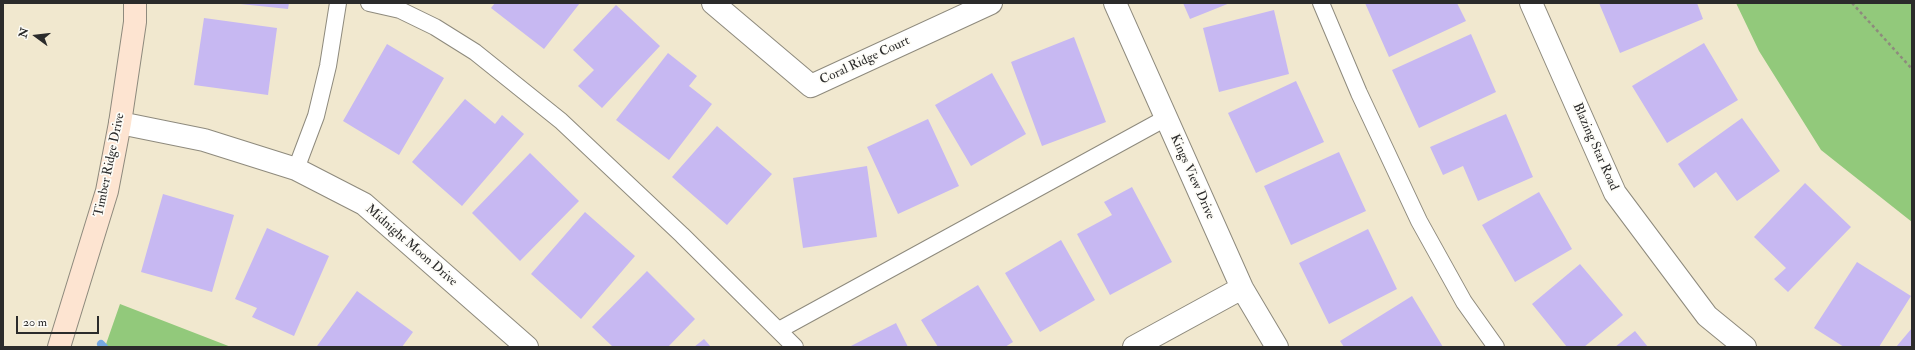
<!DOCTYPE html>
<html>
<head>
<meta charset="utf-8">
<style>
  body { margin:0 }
  #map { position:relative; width:1915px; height:350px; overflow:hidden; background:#f1e8cf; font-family:"IM FELL Double Pica",serif }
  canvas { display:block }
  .frame { position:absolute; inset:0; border:4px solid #2b2b2b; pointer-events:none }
  .north { position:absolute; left:16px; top:16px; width:40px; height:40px; -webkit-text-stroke:3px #fdfcf7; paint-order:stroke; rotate:285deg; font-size:11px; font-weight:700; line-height:16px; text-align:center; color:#2b2b2b }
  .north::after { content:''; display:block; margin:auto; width:14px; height:18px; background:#2b2b2b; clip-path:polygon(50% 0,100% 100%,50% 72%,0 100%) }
  .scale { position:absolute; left:16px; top:316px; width:83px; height:18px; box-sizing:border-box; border:2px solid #2b2b2b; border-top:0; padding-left:5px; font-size:12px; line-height:14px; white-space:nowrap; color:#2b2b2b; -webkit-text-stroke:3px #fdfcf7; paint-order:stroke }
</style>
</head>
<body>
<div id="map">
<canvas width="1915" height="350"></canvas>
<div class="frame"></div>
<div class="north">N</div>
<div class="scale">20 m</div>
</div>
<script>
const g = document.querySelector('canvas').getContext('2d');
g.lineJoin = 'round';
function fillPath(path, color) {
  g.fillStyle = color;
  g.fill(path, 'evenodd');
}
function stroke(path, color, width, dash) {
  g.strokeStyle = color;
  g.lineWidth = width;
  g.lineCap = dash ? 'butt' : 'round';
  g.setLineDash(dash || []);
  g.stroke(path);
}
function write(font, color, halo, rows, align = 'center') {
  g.font = font + ' "IM FELL Double Pica",serif';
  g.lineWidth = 3.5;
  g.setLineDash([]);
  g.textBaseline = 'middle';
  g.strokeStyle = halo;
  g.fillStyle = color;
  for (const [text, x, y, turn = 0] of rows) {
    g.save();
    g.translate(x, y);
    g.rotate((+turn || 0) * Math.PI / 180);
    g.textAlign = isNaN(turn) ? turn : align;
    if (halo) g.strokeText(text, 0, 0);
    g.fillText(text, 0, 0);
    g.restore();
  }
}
const green = new Path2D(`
  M 1736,3 L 1912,3 L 1912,222 L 1821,150 L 1759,51 Z
  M 120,304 L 231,347 L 105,347 Z`);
const stream = new Path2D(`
  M 101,344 L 104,347`);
const building = new Path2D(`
  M 231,3 L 289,3 L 288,9 Z
  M 495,3 L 580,3 L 544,49 L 491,8 Z
  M 1183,3 L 1230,3 L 1190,19 Z
  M 1365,3 L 1457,3 L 1466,21 L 1389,57 Z
  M 1599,3 L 1697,3 L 1703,19 L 1620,53 Z
  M 616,5 L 660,46 L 602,108 L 578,86 L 594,70 L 573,50 Z
  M 1274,10 L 1289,74 L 1219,92 L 1203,28 Z
  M 204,18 L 277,28 L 268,95 L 194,85 Z
  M 1471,34 L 1496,92 L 1419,128 L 1392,70 Z
  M 1074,37 L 1106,122 L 1042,146 L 1011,62 Z
  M 1704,43 L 1738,100 L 1667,143 L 1632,86 Z
  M 387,44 L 444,78 L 399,155 L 343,121 Z
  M 668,53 L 697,76 L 689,86 L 712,104 L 669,160 L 616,120 Z
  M 992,73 L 1026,134 L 971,166 L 935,105 Z
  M 1296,81 L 1324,142 L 1256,173 L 1228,113 Z
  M 465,99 L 495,124 L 502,115 L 524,134 L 462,206 L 412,162 Z
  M 1506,114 L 1533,177 L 1478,201 L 1463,166 L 1443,175 L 1430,147 Z
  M 1742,118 L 1780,171 L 1737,201 L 1716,172 L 1694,188 L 1678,164 Z
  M 928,119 L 959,186 L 898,214 L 867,147 Z
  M 717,126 L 772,174 L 727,225 L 672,177 Z
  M 1339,152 L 1366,211 L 1291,245 L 1264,186 Z
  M 530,153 L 579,201 L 520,261 L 472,213 Z
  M 867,166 L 877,237 L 803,248 L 793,178 Z
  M 1805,183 L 1851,227 L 1788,292 L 1774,279 L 1786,268 L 1754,237 Z
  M 1132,187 L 1172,262 L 1110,295 L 1077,234 L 1112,215 L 1104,202 Z
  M 1539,192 L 1572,249 L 1515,282 L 1482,225 Z
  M 163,194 L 234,215 L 212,292 L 141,272 Z
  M 585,212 L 635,256 L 581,319 L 531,274 Z
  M 267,228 L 329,256 L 294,336 L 252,317 L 257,308 L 235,299 Z
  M 1368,229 L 1397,289 L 1329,324 L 1299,263 Z
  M 1061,240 L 1095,300 L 1040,332 L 1005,273 Z
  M 1857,262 L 1911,296 L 1879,347 L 1844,347 L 1814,328 Z
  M 1580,264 L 1623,315 L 1584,347 L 1567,347 L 1532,304 Z
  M 647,271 L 695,319 L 668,347 L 613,347 L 592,327 Z
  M 978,285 L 1013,342 L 1005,347 L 938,347 L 921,320 Z
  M 357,291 L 413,332 L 402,347 L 317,346 Z
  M 1412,296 L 1443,347 L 1344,347 L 1340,341 Z
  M 896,323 L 908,347 L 849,347 Z
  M 1912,328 L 1912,347 L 1896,347 Z
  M 1635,331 L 1648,347 L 1615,347 Z
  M 704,339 L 711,347 L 694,347 Z`);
const path = new Path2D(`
  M 1852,3 L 1912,69`);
const lane = new Path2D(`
  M 369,3 L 400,10 L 435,27 L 475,52 L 561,121 L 682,235 L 795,347
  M 1321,3 L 1359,93 L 1419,221 L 1464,302 L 1496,347
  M 296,169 L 316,116 L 328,66 L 338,3
  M 779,330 L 1166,118`);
const street = new Path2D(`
  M 713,3 L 811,86 L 991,3
  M 1115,3 L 1242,288 L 1277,347
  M 1531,3 L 1615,193 L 1707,316 L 1745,347
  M 120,123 L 204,140 L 296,169 L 364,204 L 527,347
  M 1134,347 L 1242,288`);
const secondary = new Path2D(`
  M 59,347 L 107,191 L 120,123 L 135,22 L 135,3`);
const streetNames = [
  ["Coral Ridge Court",865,61,-25],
  ["Blazing Star Road",1595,147,66],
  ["Timber Ridge Drive",110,165,-78],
  ["Kings View Drive",1192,177,66],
  ["Midnight Moon Drive",411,246,41]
];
fillPath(green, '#92c97b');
stroke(stream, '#76a9e2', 8);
fillPath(building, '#c7b8f2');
stroke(lane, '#8e8a7d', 18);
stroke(street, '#8e8a7d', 24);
stroke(secondary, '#8e8a7d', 24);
stroke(path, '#8e8a7d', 2.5, [3, 3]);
stroke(lane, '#fff', 16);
stroke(street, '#fff', 22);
stroke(secondary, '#fde4d1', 22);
write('13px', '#2b2b2b', '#fdfcf7', streetNames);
</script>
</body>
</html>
